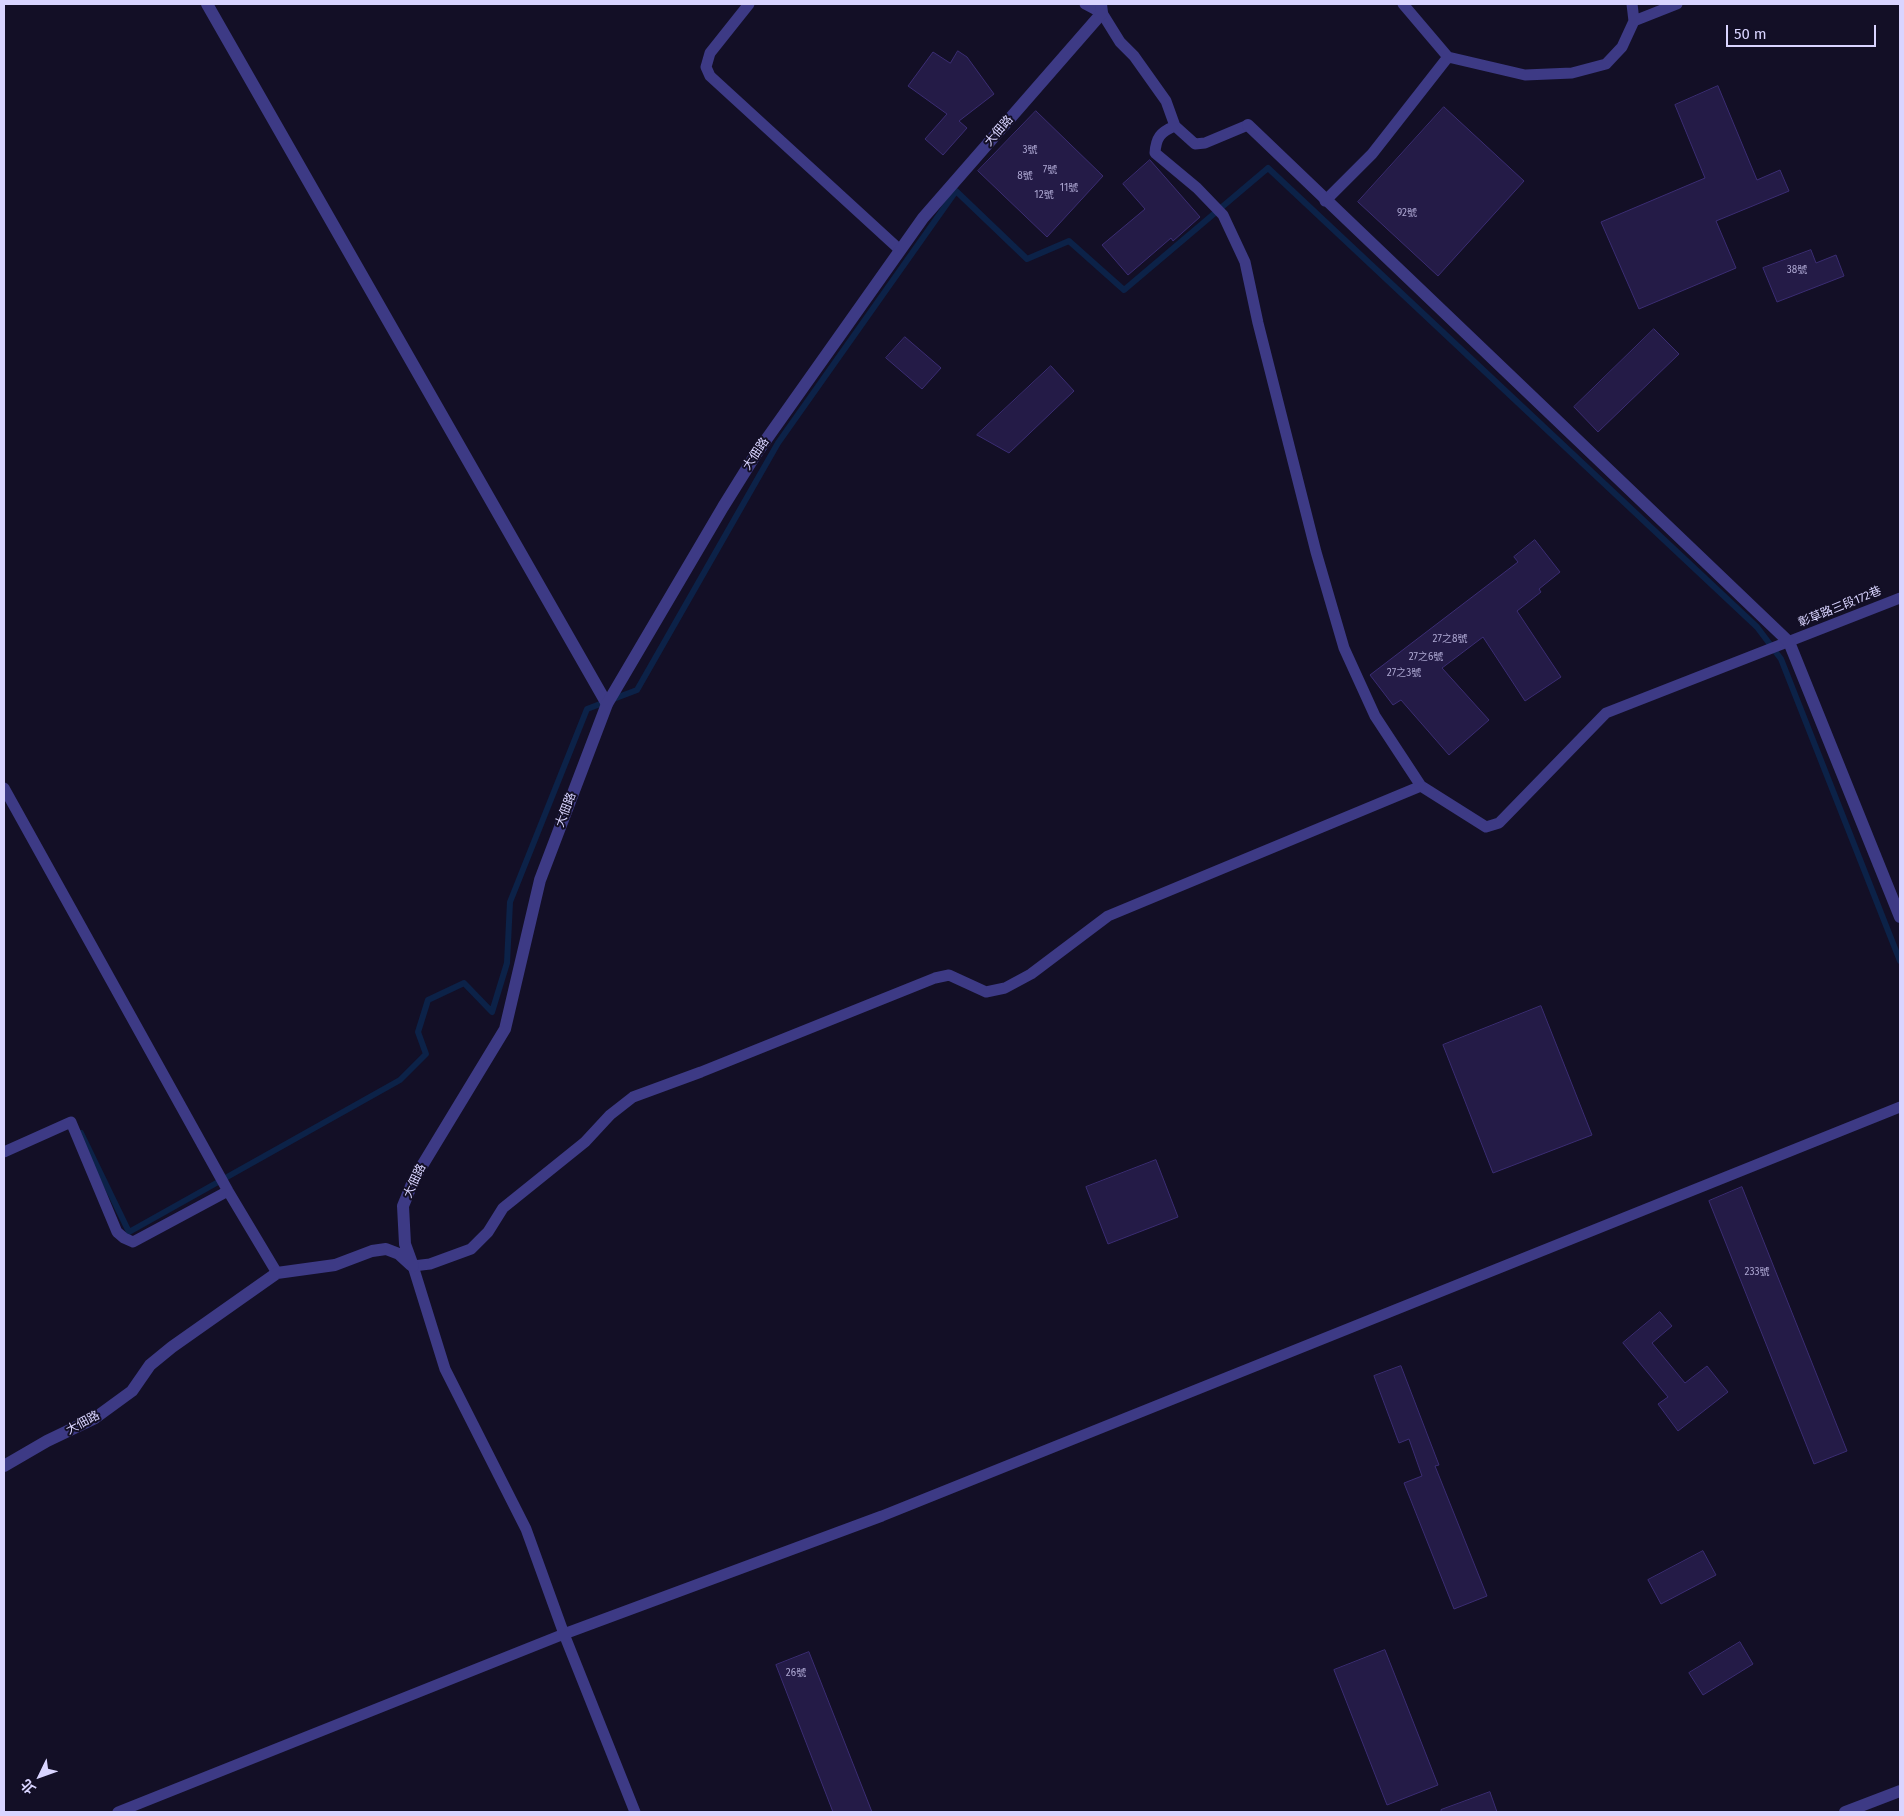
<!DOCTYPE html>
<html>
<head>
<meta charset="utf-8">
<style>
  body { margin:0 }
  #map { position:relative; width:1904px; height:1816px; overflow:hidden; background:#130f26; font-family:"Fira Sans","Noto Sans TC",sans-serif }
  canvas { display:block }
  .frame { position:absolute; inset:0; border:5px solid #d9d4ff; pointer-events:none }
  .north { position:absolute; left:15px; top:1751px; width:50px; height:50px; -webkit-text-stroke:4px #130f26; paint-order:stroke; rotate:228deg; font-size:14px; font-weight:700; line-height:20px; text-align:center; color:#d9d4ff }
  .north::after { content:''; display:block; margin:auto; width:18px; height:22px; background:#d9d4ff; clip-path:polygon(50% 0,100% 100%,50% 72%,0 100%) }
  .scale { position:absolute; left:1726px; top:25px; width:150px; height:22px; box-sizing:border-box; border:2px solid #d9d4ff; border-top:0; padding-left:6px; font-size:15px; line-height:18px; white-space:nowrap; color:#d9d4ff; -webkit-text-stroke:4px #130f26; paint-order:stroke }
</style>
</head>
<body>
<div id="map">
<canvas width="1904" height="1816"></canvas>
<div class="frame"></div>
<div class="north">北</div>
<div class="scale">50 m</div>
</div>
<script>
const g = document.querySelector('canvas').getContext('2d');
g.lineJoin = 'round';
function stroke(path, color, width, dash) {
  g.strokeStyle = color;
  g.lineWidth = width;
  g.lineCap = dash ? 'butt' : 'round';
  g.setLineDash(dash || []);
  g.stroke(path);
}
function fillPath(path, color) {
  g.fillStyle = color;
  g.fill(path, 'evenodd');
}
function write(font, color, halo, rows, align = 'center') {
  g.font = font + ' "Fira Sans","Noto Sans TC",sans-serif';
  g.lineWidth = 4;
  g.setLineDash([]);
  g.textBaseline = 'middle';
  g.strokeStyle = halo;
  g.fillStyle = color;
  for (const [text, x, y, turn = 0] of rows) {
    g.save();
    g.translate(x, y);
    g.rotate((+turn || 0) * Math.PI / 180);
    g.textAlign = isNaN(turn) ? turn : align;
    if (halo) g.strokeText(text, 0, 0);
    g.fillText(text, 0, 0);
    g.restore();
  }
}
const stream = new Path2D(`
  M 81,1133 L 129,1232 L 400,1080 L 426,1054 L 418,1032 L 428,1000 L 464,983 L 492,1012 L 507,963 L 510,902 L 587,709 L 637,690 L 778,443 L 956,191 L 1027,259 L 1069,241 L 1124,290 L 1268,168 L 1757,627 L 1781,659 L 1900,961`);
const building = new Path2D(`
  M 958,51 L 967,57 L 994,94 L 959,121 L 967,128 L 943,155 L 925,139 L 947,114 L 908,86 L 933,52 L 950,63 Z
  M 1718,86 L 1757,180 L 1780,170 L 1789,191 L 1716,221 L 1736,268 L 1639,309 L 1601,222 L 1705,178 L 1675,105 Z
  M 1444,107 L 1524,181 L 1438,276 L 1358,202 Z
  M 1036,111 L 1103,176 L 1047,237 L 978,171 Z
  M 1150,160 L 1200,217 L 1173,241 L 1171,238 L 1128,275 L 1102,245 L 1145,209 L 1123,184 Z
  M 1811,250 L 1816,263 L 1836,255 L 1844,276 L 1777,302 L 1763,268 Z
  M 1654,329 L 1679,354 L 1598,432 L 1574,407 Z
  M 905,337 L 941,368 L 922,389 L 886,358 Z
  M 1051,366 L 1074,391 L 1009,453 L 977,435 Z
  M 1535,540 L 1560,572 L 1539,589 L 1541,592 L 1517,611 L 1561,677 L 1525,701 L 1483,637 L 1442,668 L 1489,720 L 1449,755 L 1401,700 L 1393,705 L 1370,675 L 1518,562 L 1514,557 Z
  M 1541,1006 L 1592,1135 L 1493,1173 L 1443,1045 Z
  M 1156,1160 L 1178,1217 L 1108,1244 L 1086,1187 Z
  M 1742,1187 L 1847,1451 L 1814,1464 L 1709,1201 Z
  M 1660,1312 L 1672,1326 L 1652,1343 L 1685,1383 L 1707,1366 L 1728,1392 L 1678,1431 L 1658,1404 L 1668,1397 L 1623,1343 Z
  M 1401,1366 L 1439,1465 L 1435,1466 L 1487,1596 L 1454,1609 L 1404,1483 L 1422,1476 L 1409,1439 L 1399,1443 L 1374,1376 Z
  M 1703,1551 L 1716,1575 L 1661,1604 L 1648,1580 Z
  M 1740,1642 L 1753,1664 L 1703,1695 L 1689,1673 Z
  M 1385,1650 L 1438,1785 L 1387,1805 L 1334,1670 Z
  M 809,1652 L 872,1812 L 833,1812 L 776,1665 Z
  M 1490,1792 L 1497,1812 L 1441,1812 L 1441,1810 Z`);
const service = new Path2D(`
  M 749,4 L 710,53 L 706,67 L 710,76 L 900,250
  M 1085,4 L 1102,13 L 1120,42 L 1134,56 L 1166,101 L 1175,126 L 1195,144 L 1205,143 L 1248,125
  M 1403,4 L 1448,57 L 1525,75 L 1572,73 L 1606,64 L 1622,47 L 1634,21 L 1677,4
  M 1632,4 L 1634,21
  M 1175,126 C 1160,132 1156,138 1155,153 L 1197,188 L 1223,215 L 1245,262 L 1258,323 L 1316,552 L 1344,648 L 1375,716 L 1421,786
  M 1325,201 L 1372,154 L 1448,57
  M 4,788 L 228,1191 L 277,1273
  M 4,1152 L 71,1122 L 117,1232 L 124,1238 L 133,1242 L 228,1191
  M 118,1812 L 564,1634 L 882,1516 L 1900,1107
  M 635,1812 L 564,1634 L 526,1529 L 445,1369 L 413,1266 L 430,1264 L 471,1249 L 488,1232 L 503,1208 L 585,1142 L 610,1115 L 633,1097 L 701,1072 L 935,978 L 949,975 L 986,992 L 1005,988 L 1031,974 L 1108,916 L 1421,786 L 1486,827 L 1499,823 L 1606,713 L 1900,598`);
const minor = new Path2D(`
  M 207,4 L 607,704
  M 1248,125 L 1789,642 L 1900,917
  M 1845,1812 L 1900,1791`);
const tertiary = new Path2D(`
  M 413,1266 L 405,1244 L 403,1206 L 414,1179 L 505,1029 L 540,880 L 607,704 L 723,507 L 756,454 L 923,218 L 1102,13 L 1101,4
  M 4,1466 L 47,1441 L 95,1418 L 132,1391 L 150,1365 L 172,1347 L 277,1273 L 335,1265 L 372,1251 L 386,1249 L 399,1254 L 411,1265`);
const numberNames = [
  ["3號",1030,150],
  ["7號",1050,170],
  ["8號",1025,176],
  ["11號",1069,188],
  ["12號",1044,195],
  ["92號",1407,213],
  ["38號",1797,270],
  ["27之8號",1450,639],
  ["27之6號",1426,657],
  ["27之3號",1404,673],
  ["233號",1757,1272],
  ["26號",796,1673]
];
const streetNames = [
  ["大佃路",999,131,-49],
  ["大佃路",756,454,-56],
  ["彰草路三段172巷",1840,607,-22],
  ["大佃路",566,810,-69],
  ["大佃路",415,1181,-65],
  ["大佃路",83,1423,-28]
];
stroke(stream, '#0c2248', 6);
fillPath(building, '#241b47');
stroke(building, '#3b2d73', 1);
stroke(service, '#3d3a85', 11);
stroke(minor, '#3d3a85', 12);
stroke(tertiary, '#3d3a85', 12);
write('10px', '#aca6d1', null, numberNames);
write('12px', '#d9d4ff', '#130f26', streetNames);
</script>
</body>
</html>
